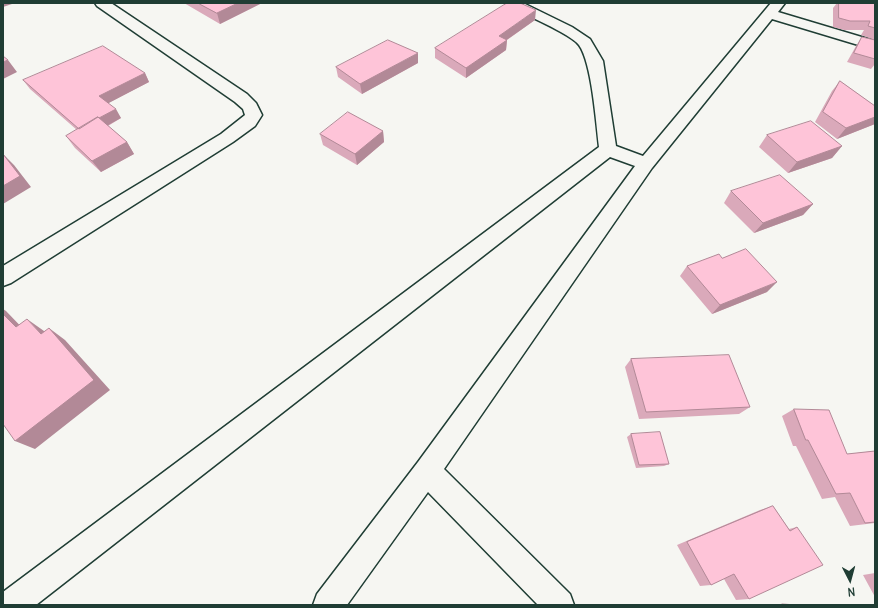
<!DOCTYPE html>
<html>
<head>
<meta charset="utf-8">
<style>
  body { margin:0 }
  #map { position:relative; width:878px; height:608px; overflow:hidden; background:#f6f6f2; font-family:Delius,sans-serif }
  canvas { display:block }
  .frame { position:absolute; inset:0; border:4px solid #1f3d34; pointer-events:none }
  .north { position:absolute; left:830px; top:560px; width:40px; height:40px; -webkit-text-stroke:3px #f6f6f2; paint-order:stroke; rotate:174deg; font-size:11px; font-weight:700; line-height:16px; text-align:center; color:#1f3d34 }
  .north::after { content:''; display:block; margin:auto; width:14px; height:18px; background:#1f3d34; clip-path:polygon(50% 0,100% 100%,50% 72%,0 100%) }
</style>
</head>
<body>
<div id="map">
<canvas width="878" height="608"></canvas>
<div class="frame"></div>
<div class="north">N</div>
</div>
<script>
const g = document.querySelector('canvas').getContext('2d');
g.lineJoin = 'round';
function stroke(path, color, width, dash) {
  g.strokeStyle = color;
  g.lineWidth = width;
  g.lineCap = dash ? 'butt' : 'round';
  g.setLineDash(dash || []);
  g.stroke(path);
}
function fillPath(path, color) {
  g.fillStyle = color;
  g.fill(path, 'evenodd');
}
const minor = new Path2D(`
  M 95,3 L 111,3 L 247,94 L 256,103 L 262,115 L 255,126 L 233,142 L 11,283 L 3,286 L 3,266 L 221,134 L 245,115 L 243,109 L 235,102 L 97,6 Z
  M 505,3 L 523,3 L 572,27 L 590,39 L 603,61 L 616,146 L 643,156 L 771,3 L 785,3 L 778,12 L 875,41 L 875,50 L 772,19 L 652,168 L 444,469 L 570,594 L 574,605 L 538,605 L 428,492 L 347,605 L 313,605 L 317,594 L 418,462 L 635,166 L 610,157 L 36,605 L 3,605 L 3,592 L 599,147 C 596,123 592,63 579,45 C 571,34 522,13 507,6 Z`);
const wall = new Path2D(`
  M 184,3 L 262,3 L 220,24 Z
  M 837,3 L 875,3 L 875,40 L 861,35 L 864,30 L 844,30 L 833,27 L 833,8 Z
  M 535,20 L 507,40 L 506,50 L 466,78 L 435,58 L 435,48 Z
  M 862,37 L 875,40 L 875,64 L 871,69 L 847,62 L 856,46 Z
  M 418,63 L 362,94 L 338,77 L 336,67 Z
  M 145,73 L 149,82 L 108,103 L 121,118 L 108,126 L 127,142 L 134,154 L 101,172 L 75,148 L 66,136 L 77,130 L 30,89 L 23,80 Z
  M 840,81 L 875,106 L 875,124 L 837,139 L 815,122 L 832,91 Z
  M 383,131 L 384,142 L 357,165 L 323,145 L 320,134 Z
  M 767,135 L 842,146 L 832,158 L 788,173 L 759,147 Z
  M 731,191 L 813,204 L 803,215 L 754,233 L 724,203 Z
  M 722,258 L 767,292 L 712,314 L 680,276 L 687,266 Z
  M 631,359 L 750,407 L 739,414 L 639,419 L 625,367 Z
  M 794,409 L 847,454 L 875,451 L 875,523 L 850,526 L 835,497 L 822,499 L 796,446 L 793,446 L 782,416 Z
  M 631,434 L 669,464 L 664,466 L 636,468 L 627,437 Z
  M 773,506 L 789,529 L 797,527 L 749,599 L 736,600 L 724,579 L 711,585 L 700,586 L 677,545 L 760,510 Z
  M 875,573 L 875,597 L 863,575 Z`);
const shadedWall = new Path2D(`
  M 3,3 L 15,3 L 3,7 Z
  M 238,3 L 262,3 L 220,24 L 217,13 Z
  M 536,10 L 535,20 L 498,46 L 499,36 Z
  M 507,40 L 506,50 L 466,78 L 466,68 Z
  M 418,53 L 418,63 L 362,94 L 360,84 Z
  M 8,60 L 17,72 L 3,79 L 3,62 Z
  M 145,73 L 149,82 L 105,105 L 99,96 Z
  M 116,109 L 121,118 L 85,138 L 79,129 Z
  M 875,117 L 875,124 L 837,139 L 846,128 Z
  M 383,131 L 384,142 L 357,165 L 355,154 Z
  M 127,142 L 134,154 L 101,172 L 92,161 Z
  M 842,146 L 832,158 L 788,173 L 797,162 Z
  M 3,154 L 14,165 L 31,187 L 3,204 Z
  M 813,204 L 803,215 L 754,233 L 763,223 Z
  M 777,282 L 767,292 L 712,314 L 720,305 Z
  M 3,309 L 6,311 L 33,339 L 16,327 L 3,314 Z
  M 27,319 L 44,331 L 57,346 L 41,334 Z
  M 49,328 L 65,340 L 110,390 L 35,449 L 15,441 Z`);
const building = new Path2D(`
  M 198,3 L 238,3 L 217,13 Z
  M 507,3 L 520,3 L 536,10 L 499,36 L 507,40 L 466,68 L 435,48 Z
  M 839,3 L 875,3 L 875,28 L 868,26 L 870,21 L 850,21 L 839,18 Z
  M 862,37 L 875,40 L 875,59 L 854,53 Z
  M 388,40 L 418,53 L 360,84 L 336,67 Z
  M 103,46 L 145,73 L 99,96 L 116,109 L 99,118 L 98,117 L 79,129 L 23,80 Z
  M 3,56 L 8,60 L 3,62 Z
  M 840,81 L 875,106 L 875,117 L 846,128 L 823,112 Z
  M 348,112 L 383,131 L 355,154 L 320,134 Z
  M 98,117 L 127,142 L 92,161 L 66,136 Z
  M 811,121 L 842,146 L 797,162 L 767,135 Z
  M 3,154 L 20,176 L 3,186 Z
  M 780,175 L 813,204 L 763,223 L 731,191 Z
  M 746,249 L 777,282 L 720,305 L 687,266 L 719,254 L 722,258 Z
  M 3,314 L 16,327 L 27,319 L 41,334 L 49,328 L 94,380 L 15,441 L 3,424 Z
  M 729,355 L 750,407 L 646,412 L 631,359 Z
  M 794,409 L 829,410 L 847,454 L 875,451 L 875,522 L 865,523 L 850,493 L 836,494 L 808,440 L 806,440 Z
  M 660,432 L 669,464 L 639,465 L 631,434 Z
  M 773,506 L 790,531 L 797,527 L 823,565 L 749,599 L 734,574 L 711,585 L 687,542 Z
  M 782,604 L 797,605 L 782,605 Z`);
stroke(minor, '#1f3d34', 3);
fillPath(minor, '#f6f6f2');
fillPath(wall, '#daa9ba');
fillPath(shadedWall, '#b28997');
fillPath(building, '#fec4d8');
stroke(building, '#b28997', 1);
</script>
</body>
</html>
